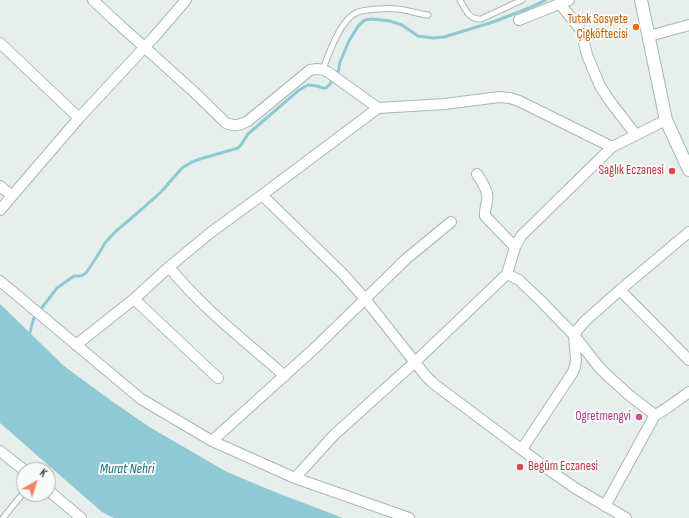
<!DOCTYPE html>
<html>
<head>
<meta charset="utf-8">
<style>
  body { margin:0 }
  #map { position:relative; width:689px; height:518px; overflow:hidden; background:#e6efeb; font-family:"Sofia Sans Condensed",sans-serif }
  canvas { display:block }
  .north { position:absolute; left:16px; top:462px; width:40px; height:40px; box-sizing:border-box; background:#f7fbf9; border:1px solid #a3b1ad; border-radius:50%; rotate:39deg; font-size:11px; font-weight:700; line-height:16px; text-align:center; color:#24423a }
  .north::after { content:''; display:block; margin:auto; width:14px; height:18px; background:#f4845f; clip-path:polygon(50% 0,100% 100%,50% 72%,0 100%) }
</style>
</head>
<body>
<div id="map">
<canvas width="689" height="518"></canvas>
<div class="north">K</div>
</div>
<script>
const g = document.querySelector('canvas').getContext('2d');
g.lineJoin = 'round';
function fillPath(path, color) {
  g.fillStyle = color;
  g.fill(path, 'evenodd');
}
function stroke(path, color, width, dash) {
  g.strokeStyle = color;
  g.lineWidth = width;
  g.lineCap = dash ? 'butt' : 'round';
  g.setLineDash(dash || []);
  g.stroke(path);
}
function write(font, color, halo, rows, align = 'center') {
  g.font = font + ' "Sofia Sans Condensed",sans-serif';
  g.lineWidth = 4;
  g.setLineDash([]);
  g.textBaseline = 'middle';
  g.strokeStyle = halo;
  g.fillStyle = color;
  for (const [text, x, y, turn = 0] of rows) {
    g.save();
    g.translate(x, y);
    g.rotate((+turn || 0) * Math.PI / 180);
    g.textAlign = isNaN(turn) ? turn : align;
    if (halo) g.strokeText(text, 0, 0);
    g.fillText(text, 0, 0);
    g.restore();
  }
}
const water = new Path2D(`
  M 0,304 L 64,366 L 113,402 L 151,428 L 227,472 L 275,492 L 343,518 L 114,518 L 102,512 L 0,423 Z`);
const stream = new Path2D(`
  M 29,337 L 32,324 L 34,318 L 57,288 L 74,276 L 81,276 L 86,273 L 98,255 L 105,243 L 115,232 L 142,209 L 161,192 L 182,168 L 192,162 L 200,159 L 238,148 C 243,144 244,139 248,134 L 299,90 L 308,85 L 317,86 L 323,88 L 326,88 L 330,84 L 338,73 L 340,62 L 349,41 L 358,26 L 365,20 L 372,19 L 390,21 L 402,25 L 418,36 L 433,38 L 444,37 L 493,22 L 529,8 L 546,0`);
const service = new Path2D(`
  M 460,0 C 465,9 469,20 481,19 L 522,0
  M 323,69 C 329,53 341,18 358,12 C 367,9 388,8 398,9 C 408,10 418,14 428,15
  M 3,518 L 24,492`);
const minor = new Path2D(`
  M 93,0 L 112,18 L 193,91 L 226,123 C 236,127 239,125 248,121 L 310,70 C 316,69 321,68 328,72 L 378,108
  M 560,4 L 580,29 L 582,34 L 587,55 L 600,86 L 609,100 L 636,135
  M 519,20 L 569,0
  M 649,36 L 689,25
  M 0,43 L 79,118
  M 477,174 C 480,179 486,187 487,194 C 489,201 484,208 485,216 L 515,247
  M 0,186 L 12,196
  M 262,195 L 343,274 L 365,299 L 425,375 L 434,384 L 545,467 L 575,488 L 626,518
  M 0,210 L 79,118 L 155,36 L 186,0
  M 169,267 C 202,308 245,341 285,376
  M 507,274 L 519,280 L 540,300 L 574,335 L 598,366 L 609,377 L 629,395 L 655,415
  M 0,281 L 141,399 L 212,441 L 295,478 L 409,518
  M 620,290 L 689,360
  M 134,299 L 218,378
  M 76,345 L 134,299 L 169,267 L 210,233 L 262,195 L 378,108 L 445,104 L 499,97 L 510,98 L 519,101 L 612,147
  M 212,441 L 316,347 L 406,259 L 451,222
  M 522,449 L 573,372 L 575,366 L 576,360 L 574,335 L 579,328 L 585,321 L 620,290 L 689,232
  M 0,451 L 24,470
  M 295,478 L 334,435 L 415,362 L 507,274 L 515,247 L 521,236 L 612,147 L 666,120
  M 48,490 L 81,518
  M 605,506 L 655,415 C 667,409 678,400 689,392`);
const secondary = new Path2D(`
  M 641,0 L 666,120 L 689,170`);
const markers = [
  [636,27,4,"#e8710a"],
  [672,171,4,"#e0444e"],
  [639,417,4,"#d1479c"],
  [520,467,4,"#e0444e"]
];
const foodNames = [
  ["Tutak Sosyete",628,20],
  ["Çiğköftecisi",628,35]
];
const healthNames = [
  ["Sağlık Eczanesi",664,171],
  ["Begüm Eczanesi",528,467,"left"]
];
const hotelNames = [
  ["Ogretmengvi",631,417]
];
const waterNames = [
  ["Murat Nehri",127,469]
];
fillPath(water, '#8ec9d4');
stroke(stream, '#8ec9d4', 3);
stroke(service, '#a8b8b2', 7);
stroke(minor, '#a8b8b2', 12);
stroke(secondary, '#a4bbb3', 14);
stroke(service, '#fff', 5);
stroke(minor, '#fff', 10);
stroke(secondary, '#fff', 12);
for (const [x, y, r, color] of markers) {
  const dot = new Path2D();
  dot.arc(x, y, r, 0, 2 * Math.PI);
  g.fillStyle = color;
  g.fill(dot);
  stroke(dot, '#f7fbf9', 1.5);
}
write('13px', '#c56008', '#f7fbf9', foodNames, 'right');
write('13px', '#be3a42', '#f7fbf9', healthNames, 'right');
write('13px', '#b23c85', '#f7fbf9', hotelNames, 'right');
write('italic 14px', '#1c6f80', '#f7fbf9', waterNames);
</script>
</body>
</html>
